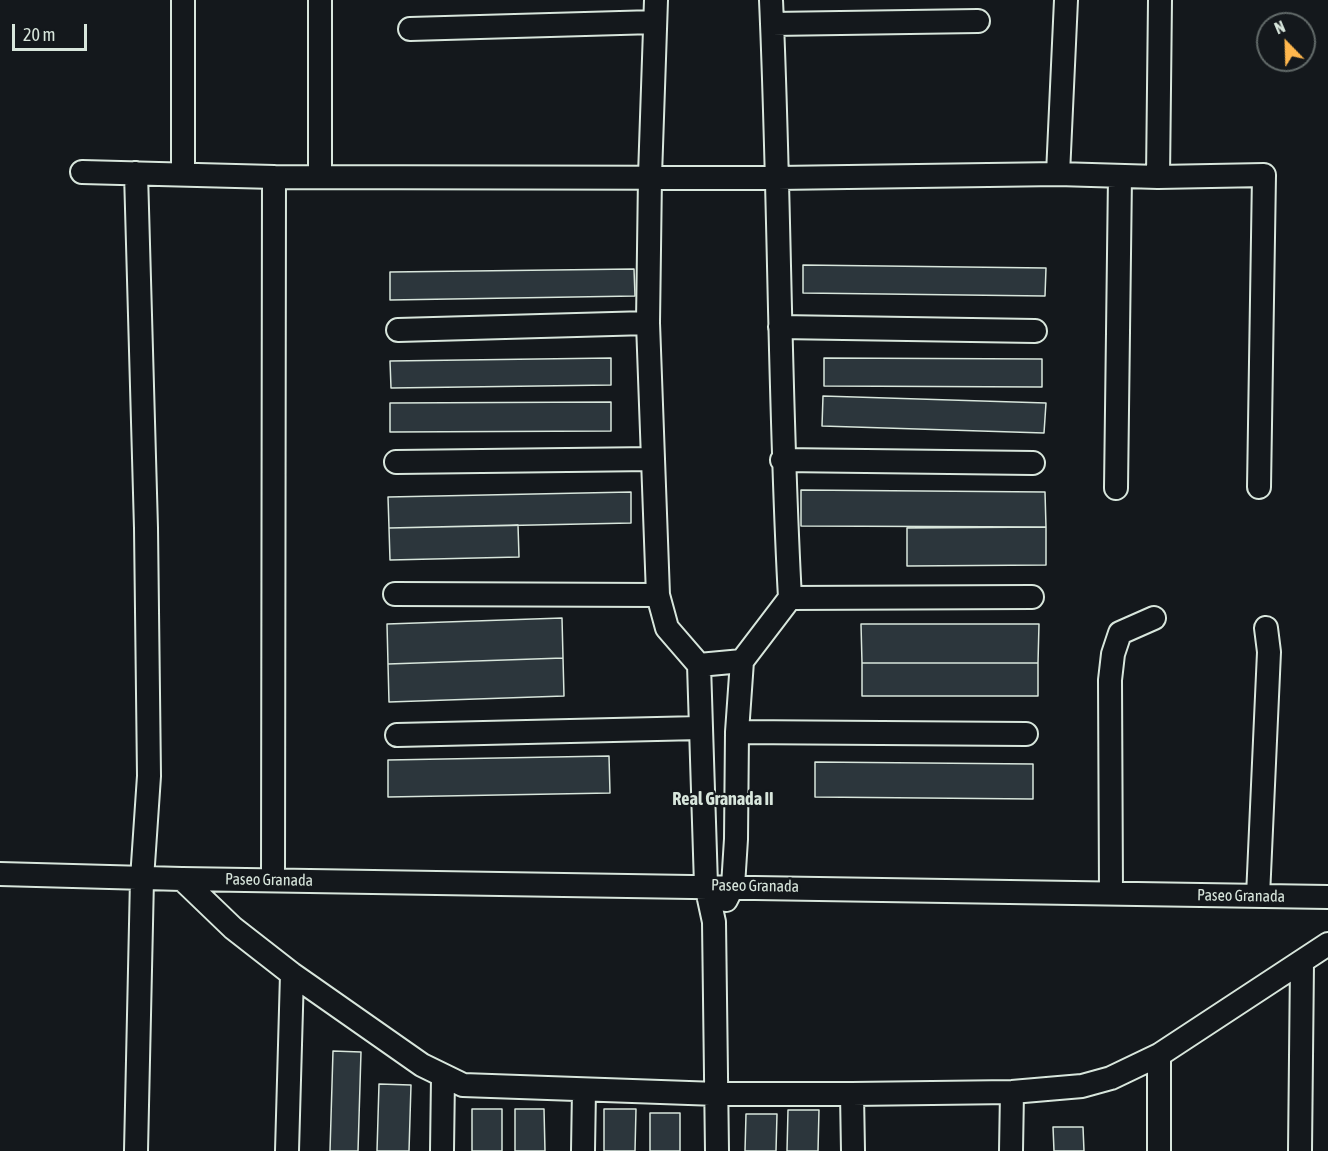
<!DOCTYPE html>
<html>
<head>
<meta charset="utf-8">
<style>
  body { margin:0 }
  #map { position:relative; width:1328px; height:1151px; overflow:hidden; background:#14181c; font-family:"Asap Condensed",sans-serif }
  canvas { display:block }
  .north { position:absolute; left:1256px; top:12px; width:60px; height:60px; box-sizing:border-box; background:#14181c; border:2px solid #626a69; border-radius:50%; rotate:337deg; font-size:16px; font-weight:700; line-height:24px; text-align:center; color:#d8e6dc }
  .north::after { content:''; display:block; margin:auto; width:21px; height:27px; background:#ffb74d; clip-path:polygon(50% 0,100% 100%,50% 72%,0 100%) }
  .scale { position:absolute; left:12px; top:24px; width:75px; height:27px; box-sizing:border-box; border:3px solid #d8e6dc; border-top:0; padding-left:8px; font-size:18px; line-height:21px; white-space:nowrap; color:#d8e6dc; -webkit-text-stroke:4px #14181c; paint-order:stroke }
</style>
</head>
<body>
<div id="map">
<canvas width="1328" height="1151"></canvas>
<div class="north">N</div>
<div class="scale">20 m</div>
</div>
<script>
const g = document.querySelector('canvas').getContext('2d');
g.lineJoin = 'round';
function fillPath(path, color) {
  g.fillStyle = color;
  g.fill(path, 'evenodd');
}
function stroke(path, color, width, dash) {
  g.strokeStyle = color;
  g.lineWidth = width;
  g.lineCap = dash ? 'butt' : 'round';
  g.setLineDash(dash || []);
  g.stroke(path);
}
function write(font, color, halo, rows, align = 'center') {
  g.font = font + ' "Asap Condensed",sans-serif';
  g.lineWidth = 4.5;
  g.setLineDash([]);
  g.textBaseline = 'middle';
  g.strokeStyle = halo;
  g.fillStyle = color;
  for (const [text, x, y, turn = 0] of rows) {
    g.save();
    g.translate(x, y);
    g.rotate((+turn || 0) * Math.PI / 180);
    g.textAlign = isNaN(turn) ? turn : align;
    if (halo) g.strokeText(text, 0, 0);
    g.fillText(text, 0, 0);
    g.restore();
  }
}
const building = new Path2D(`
  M 803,265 L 1046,268 L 1045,296 L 803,293 Z
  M 634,269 L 635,296 L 390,300 L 390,272 Z
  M 611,358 L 611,385 L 391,388 L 390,361 Z
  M 824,358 L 1042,359 L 1042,387 L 824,386 Z
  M 823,396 L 1046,403 L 1044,433 L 822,426 Z
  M 611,402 L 611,431 L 390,432 L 390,403 Z
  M 801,490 L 1045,492 L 1046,527 L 801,526 Z
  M 631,492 L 631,523 L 389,528 L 388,497 Z
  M 518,525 L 519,557 L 390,560 L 389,528 Z
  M 1046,527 L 1046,565 L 907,566 L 907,528 Z
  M 562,618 L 563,658 L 388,664 L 387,624 Z
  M 861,624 L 1039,624 L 1038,663 L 862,663 Z
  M 563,658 L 564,696 L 389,702 L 388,664 Z
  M 862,663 L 1038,663 L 1038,696 L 862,696 Z
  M 609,756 L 610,793 L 388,797 L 388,760 Z
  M 815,762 L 1033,764 L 1033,799 L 815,797 Z
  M 333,1051 L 361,1052 L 358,1151 L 330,1151 Z
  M 379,1084 L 411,1085 L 409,1151 L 377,1151 Z
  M 472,1109 L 502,1109 L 502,1151 L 472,1151 Z
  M 515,1109 L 544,1109 L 545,1151 L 515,1151 Z
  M 604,1109 L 636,1109 L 635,1151 L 604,1151 Z
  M 788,1110 L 819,1110 L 818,1151 L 787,1151 Z
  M 650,1113 L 680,1113 L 680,1151 L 650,1151 Z
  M 746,1114 L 777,1114 L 776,1151 L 745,1151 Z
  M 1053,1127 L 1083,1127 L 1084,1151 L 1054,1151 Z`);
const street = new Path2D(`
  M 183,0 L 183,174
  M 656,0 L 650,176 L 648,323 L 658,595 L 667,628 L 699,665 L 706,885 L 714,922 L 717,1151
  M 772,24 L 978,21
  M 410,29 L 655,22
  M 82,172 L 274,177 L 273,880
  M 1058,174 L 1066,0
  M 274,177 L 778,178 L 1058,174 L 1158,177 L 1264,175 L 1259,487
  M 320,177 L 320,0
  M 1158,177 L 1160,0
  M 780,327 L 1035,331
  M 398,330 L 648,323
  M 782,460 L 1033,463
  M 396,462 L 653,459
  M 1116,488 L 1120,176
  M 395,594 L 658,595
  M 790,598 L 1032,597
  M 699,665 L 742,661
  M 737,732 L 1026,734
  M 397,735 L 700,728
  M 0,874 L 182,879 L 1328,897
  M 182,879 L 233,928 L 292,974 L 422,1065 L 463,1085 L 717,1094 L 852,1094 L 1012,1092 L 1082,1086 L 1111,1078 L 1159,1055 L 1328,944
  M 1111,893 L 1110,680 L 1113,654 L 1120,633 L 1154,618
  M 1258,896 L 1269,652 L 1266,628
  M 726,900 L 733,886 L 736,839 L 737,732 L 742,661 L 790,598 C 779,399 780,199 771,0
  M 1159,1055 L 1159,1151
  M 852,1094 L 853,1151
  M 136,1151 L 142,879 L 149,776 L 146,528 L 136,173
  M 287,1151 L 292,974
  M 442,1151 L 443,1077
  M 583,1151 L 584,1090
  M 1011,1151 L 1012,1092
  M 1300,1151 L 1302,963`);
const streetNames = [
  ["Paseo Granada",269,880,1],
  ["Paseo Granada",755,886,1],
  ["Paseo Granada",1241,896,1]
];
const neighbourhoodNames = [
  ["Real Granada II",723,799]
];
fillPath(building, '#2c363c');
stroke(building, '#d8e6dc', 1.5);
stroke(street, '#d8e6dc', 26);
stroke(street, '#14181c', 22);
write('16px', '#d8e6dc', '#14181c', streetNames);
write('bold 18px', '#d8e6dc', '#14181c', neighbourhoodNames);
</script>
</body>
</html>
